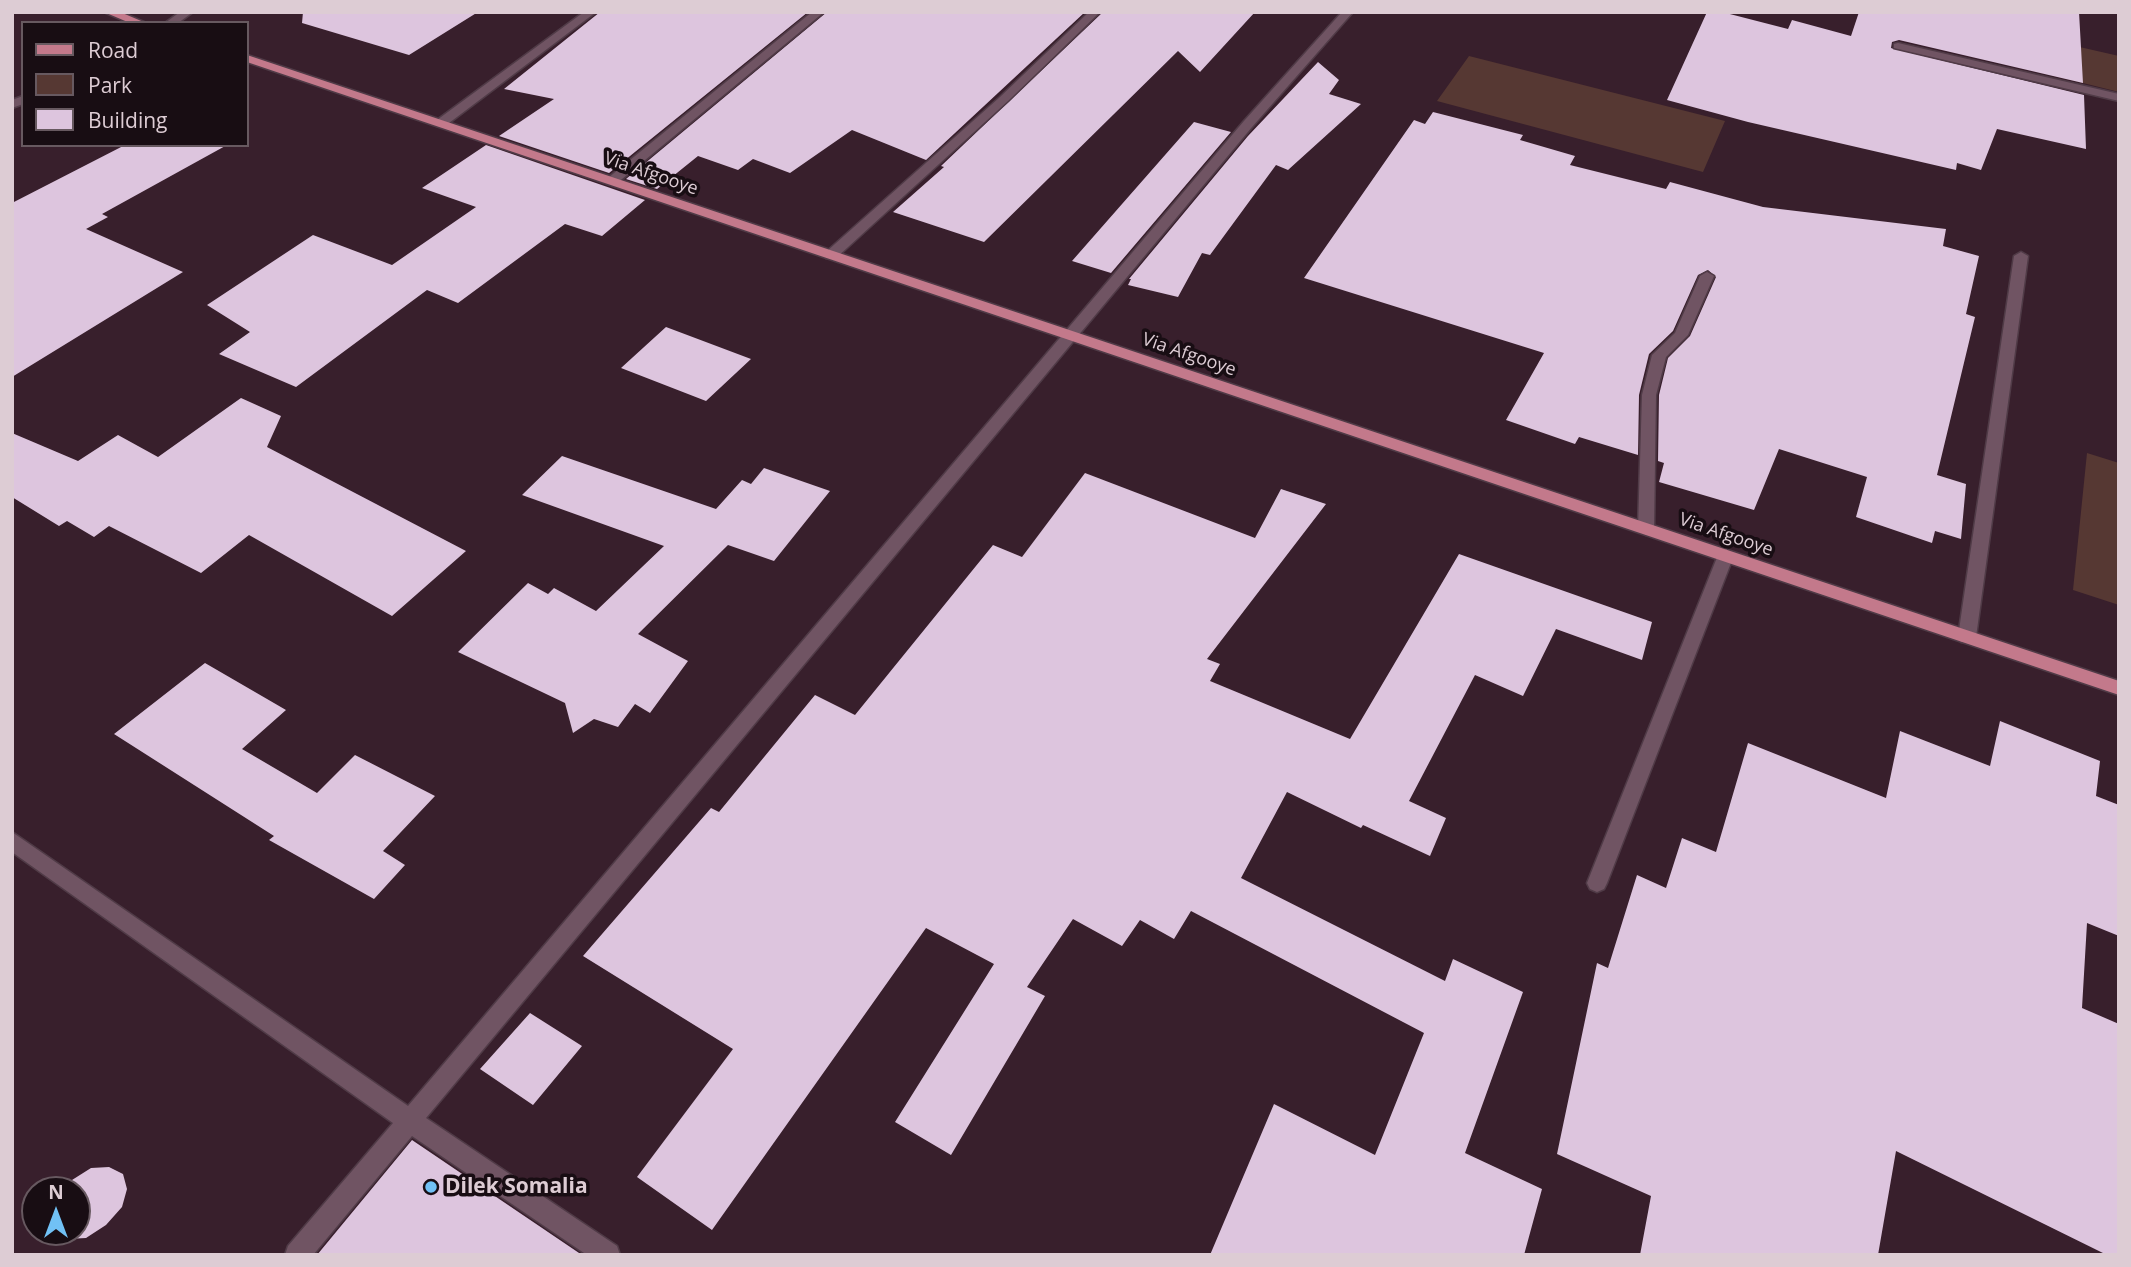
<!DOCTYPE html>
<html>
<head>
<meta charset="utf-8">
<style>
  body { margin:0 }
  #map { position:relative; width:2131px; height:1267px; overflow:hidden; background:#381f2c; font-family:"Open Sans",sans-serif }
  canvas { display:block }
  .frame { position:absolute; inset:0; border:14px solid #ddccd4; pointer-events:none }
  .legend { position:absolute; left:21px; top:21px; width:228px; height:126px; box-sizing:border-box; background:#180d13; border:2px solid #675960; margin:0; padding:9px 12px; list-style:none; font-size:21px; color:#ddccd4 }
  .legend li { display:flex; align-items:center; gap:14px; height:35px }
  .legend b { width:35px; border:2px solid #675960 }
  .north { position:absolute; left:21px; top:1176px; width:70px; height:70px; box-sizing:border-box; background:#180d13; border:2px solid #675960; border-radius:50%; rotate:0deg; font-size:19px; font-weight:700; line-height:28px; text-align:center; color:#ddccd4 }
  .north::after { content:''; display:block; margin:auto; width:24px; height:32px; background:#71c1f5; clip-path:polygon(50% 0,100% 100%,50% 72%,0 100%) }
</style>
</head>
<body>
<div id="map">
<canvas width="2131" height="1267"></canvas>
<div class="frame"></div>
<ul class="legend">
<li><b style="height:9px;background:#c3798b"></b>Road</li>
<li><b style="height:19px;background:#563833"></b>Park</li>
<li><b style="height:19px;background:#ddc5de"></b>Building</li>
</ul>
<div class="north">N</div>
</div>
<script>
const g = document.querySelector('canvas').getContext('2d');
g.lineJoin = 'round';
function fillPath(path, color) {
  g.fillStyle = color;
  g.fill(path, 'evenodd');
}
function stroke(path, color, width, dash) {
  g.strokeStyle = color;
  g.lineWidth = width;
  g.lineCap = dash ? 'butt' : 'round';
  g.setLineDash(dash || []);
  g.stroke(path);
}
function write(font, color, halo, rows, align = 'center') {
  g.font = font + ' "Open Sans",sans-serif';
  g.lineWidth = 7;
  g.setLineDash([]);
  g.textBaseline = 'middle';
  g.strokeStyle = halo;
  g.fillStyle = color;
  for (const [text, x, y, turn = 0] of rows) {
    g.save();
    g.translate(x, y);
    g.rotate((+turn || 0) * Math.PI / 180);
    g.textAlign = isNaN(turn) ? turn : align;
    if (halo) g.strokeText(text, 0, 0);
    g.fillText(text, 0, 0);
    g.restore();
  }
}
const green = new Path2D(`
  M 1957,19 L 2119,56 L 2119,92 L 1947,49 Z
  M 1469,56 L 1725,121 L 1703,172 L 1437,101 Z
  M 2087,453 L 2119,463 L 2119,605 L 2073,590 Z`);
const building = new Path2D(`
  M 303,12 L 478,12 L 409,55 L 302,23 Z
  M 600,12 L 808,12 L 609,173 L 499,136 L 554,99 L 504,89 Z
  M 827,12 L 1085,12 L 926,160 L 852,130 L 790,173 L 753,159 L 738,170 L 698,156 L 657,189 L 626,179 Z
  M 1103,12 L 1255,12 L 1200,72 L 1178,51 L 984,242 L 893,212 L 944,167 L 941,166 Z
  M 1707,12 L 1722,12 L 1788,29 L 1792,20 L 1851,36 L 1859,12 L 2079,12 L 2083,83 L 1899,40 L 1892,42 L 1891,48 L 2084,95 L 2086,149 L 1997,129 L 1981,170 L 1957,163 L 1956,170 L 1748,122 L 1667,100 Z
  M 1318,62 L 1339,80 L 1329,94 L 1361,104 L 1288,170 L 1276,165 L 1210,255 L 1202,253 L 1178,297 L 1128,285 L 1131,279 L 1129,279 L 1248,136 Z
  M 1433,112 L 1523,135 L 1520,140 L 1575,156 L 1570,165 L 1666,189 L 1670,182 L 1763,207 L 1946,229 L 1943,246 L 1979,256 L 1966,314 L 1975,317 L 1937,475 L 1966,484 L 1961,539 L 1935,531 L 1932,543 L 1856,517 L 1867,477 L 1779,449 L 1754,510 L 1659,482 L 1664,463 L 1658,461 L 1659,395 L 1668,358 L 1690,336 L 1716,277 L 1708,270 L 1698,275 L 1673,331 L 1649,354 L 1639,395 L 1638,455 L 1579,437 L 1575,444 L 1506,420 L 1544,353 L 1304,278 L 1414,120 L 1425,124 Z
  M 1194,122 L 1231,132 L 1111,273 L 1072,261 Z
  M 125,145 L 227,145 L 102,214 L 108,217 L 86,229 L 183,272 L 12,377 L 12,203 Z
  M 486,145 L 645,200 L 602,236 L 565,224 L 458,303 L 427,290 L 296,387 L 219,354 L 250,332 L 207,305 L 313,235 L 392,265 L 476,207 L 422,188 Z
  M 666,327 L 751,359 L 706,401 L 621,368 Z
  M 241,398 L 281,416 L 267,447 L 466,551 L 392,616 L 249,535 L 201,573 L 109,526 L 94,537 L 67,521 L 59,526 L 12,497 L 12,433 L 78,461 L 118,435 L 158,457 Z
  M 562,456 L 716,509 L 742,480 L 751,484 L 764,468 L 830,491 L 774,561 L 728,545 L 638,634 L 688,661 L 650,713 L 635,704 L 618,727 L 594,719 L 573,733 L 565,703 L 458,652 L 528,583 L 548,594 L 554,588 L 596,611 L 664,546 L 522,495 Z
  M 1085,473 L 1255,538 L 1281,489 L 1326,504 L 1207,659 L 1220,664 L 1210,681 L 1350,739 L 1459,554 L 1652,622 L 1642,660 L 1556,629 L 1523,696 L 1475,675 L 1409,801 L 1446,818 L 1430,856 L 1363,825 L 1361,828 L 1287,792 L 1241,878 L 1445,981 L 1453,959 L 1523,992 L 1465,1153 L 1542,1189 L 1524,1255 L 1210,1255 L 1274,1104 L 1375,1155 L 1424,1033 L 1191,911 L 1174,939 L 1140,920 L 1122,946 L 1073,919 L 1027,987 L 1045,996 L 951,1155 L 895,1122 L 994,964 L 926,928 L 712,1230 L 637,1177 L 733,1049 L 583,956 L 711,808 L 719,812 L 815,695 L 855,715 L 993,545 L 1022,557 Z
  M 205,663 L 286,710 L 242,749 L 317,793 L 355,755 L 435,796 L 383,851 L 405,865 L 374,899 L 269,840 L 274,836 L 114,734 Z
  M 2000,721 L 2100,761 L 2096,796 L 2119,805 L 2119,936 L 2087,923 L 2082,1008 L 2119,1024 L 2119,1255 L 2107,1255 L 1896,1151 L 1878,1255 L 1640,1255 L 1651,1196 L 1557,1154 L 1597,963 L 1608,968 L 1637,875 L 1666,888 L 1682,838 L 1716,852 L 1748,743 L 1886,798 L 1900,731 L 1990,766 Z
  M 530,1013 L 582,1046 L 533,1105 L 480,1069 Z
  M 412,1140 L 582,1255 L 317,1255 Z
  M 109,1167 L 123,1174 L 127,1189 L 122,1207 L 106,1225 L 86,1238 L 67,1239 L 55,1232 L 77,1232 L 77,1190 L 63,1190 L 72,1180 L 91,1168 Z`);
const minor = new Path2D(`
  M 180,12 L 193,12 L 178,23 L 165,23 Z
  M 584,12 L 596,12 L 445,126 L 437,126 L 437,120 Z
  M 812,12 L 824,12 L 616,184 L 608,184 L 608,178 Z
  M 1089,12 L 1100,12 L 1008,101 L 836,258 L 826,258 L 826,252 L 1000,97 Z
  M 1342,12 L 1353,12 L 1252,127 L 426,1118 L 617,1246 L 620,1255 L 587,1255 L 412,1136 L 313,1255 L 285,1255 L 288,1246 L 393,1123 L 12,852 L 12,832 L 408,1106 L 1244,121 Z
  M 1898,43 L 2119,94 L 2119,101 L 1894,48 L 1894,44 Z
  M 23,96 L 23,104 L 12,108 L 12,100 Z
  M 2021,252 L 2028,256 L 1976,637 L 1973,642 L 1961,642 L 1958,637 L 2014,256 Z
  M 1707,272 L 1714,276 L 1688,335 L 1666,357 L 1656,395 L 1654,529 L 1646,535 L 1638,529 L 1642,395 L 1652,355 L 1675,333 L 1700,276 Z
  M 1726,549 L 1734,555 L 1607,883 L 1604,889 L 1597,892 L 1590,889 L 1587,883 L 1718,555 Z`);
const major = new Path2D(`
  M 104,12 L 120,12 L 146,23 L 130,23 Z
  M 247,55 L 2119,681 L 2119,695 L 247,62 Z`);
const markers = [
  [431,1187,7,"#71c1f5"]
];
const streetNames = [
  ["Via Afgooye",651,174,19],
  ["Via Afgooye",1189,355,19],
  ["Via Afgooye",1726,535,19]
];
const nearPoinames = [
  ["Dilek Somalia",445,1187]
];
fillPath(green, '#563833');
fillPath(building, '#ddc5de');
stroke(minor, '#503b47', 3);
stroke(major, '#503b47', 3);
fillPath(minor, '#705463');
fillPath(major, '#c3798b');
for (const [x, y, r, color] of markers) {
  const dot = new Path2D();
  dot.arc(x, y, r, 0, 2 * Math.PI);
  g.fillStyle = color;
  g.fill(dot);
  stroke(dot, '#180d13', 2.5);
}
write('18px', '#ddccd4', '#180d13', streetNames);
write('bold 21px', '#ddccd4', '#180d13', nearPoinames, 'left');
</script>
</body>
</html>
